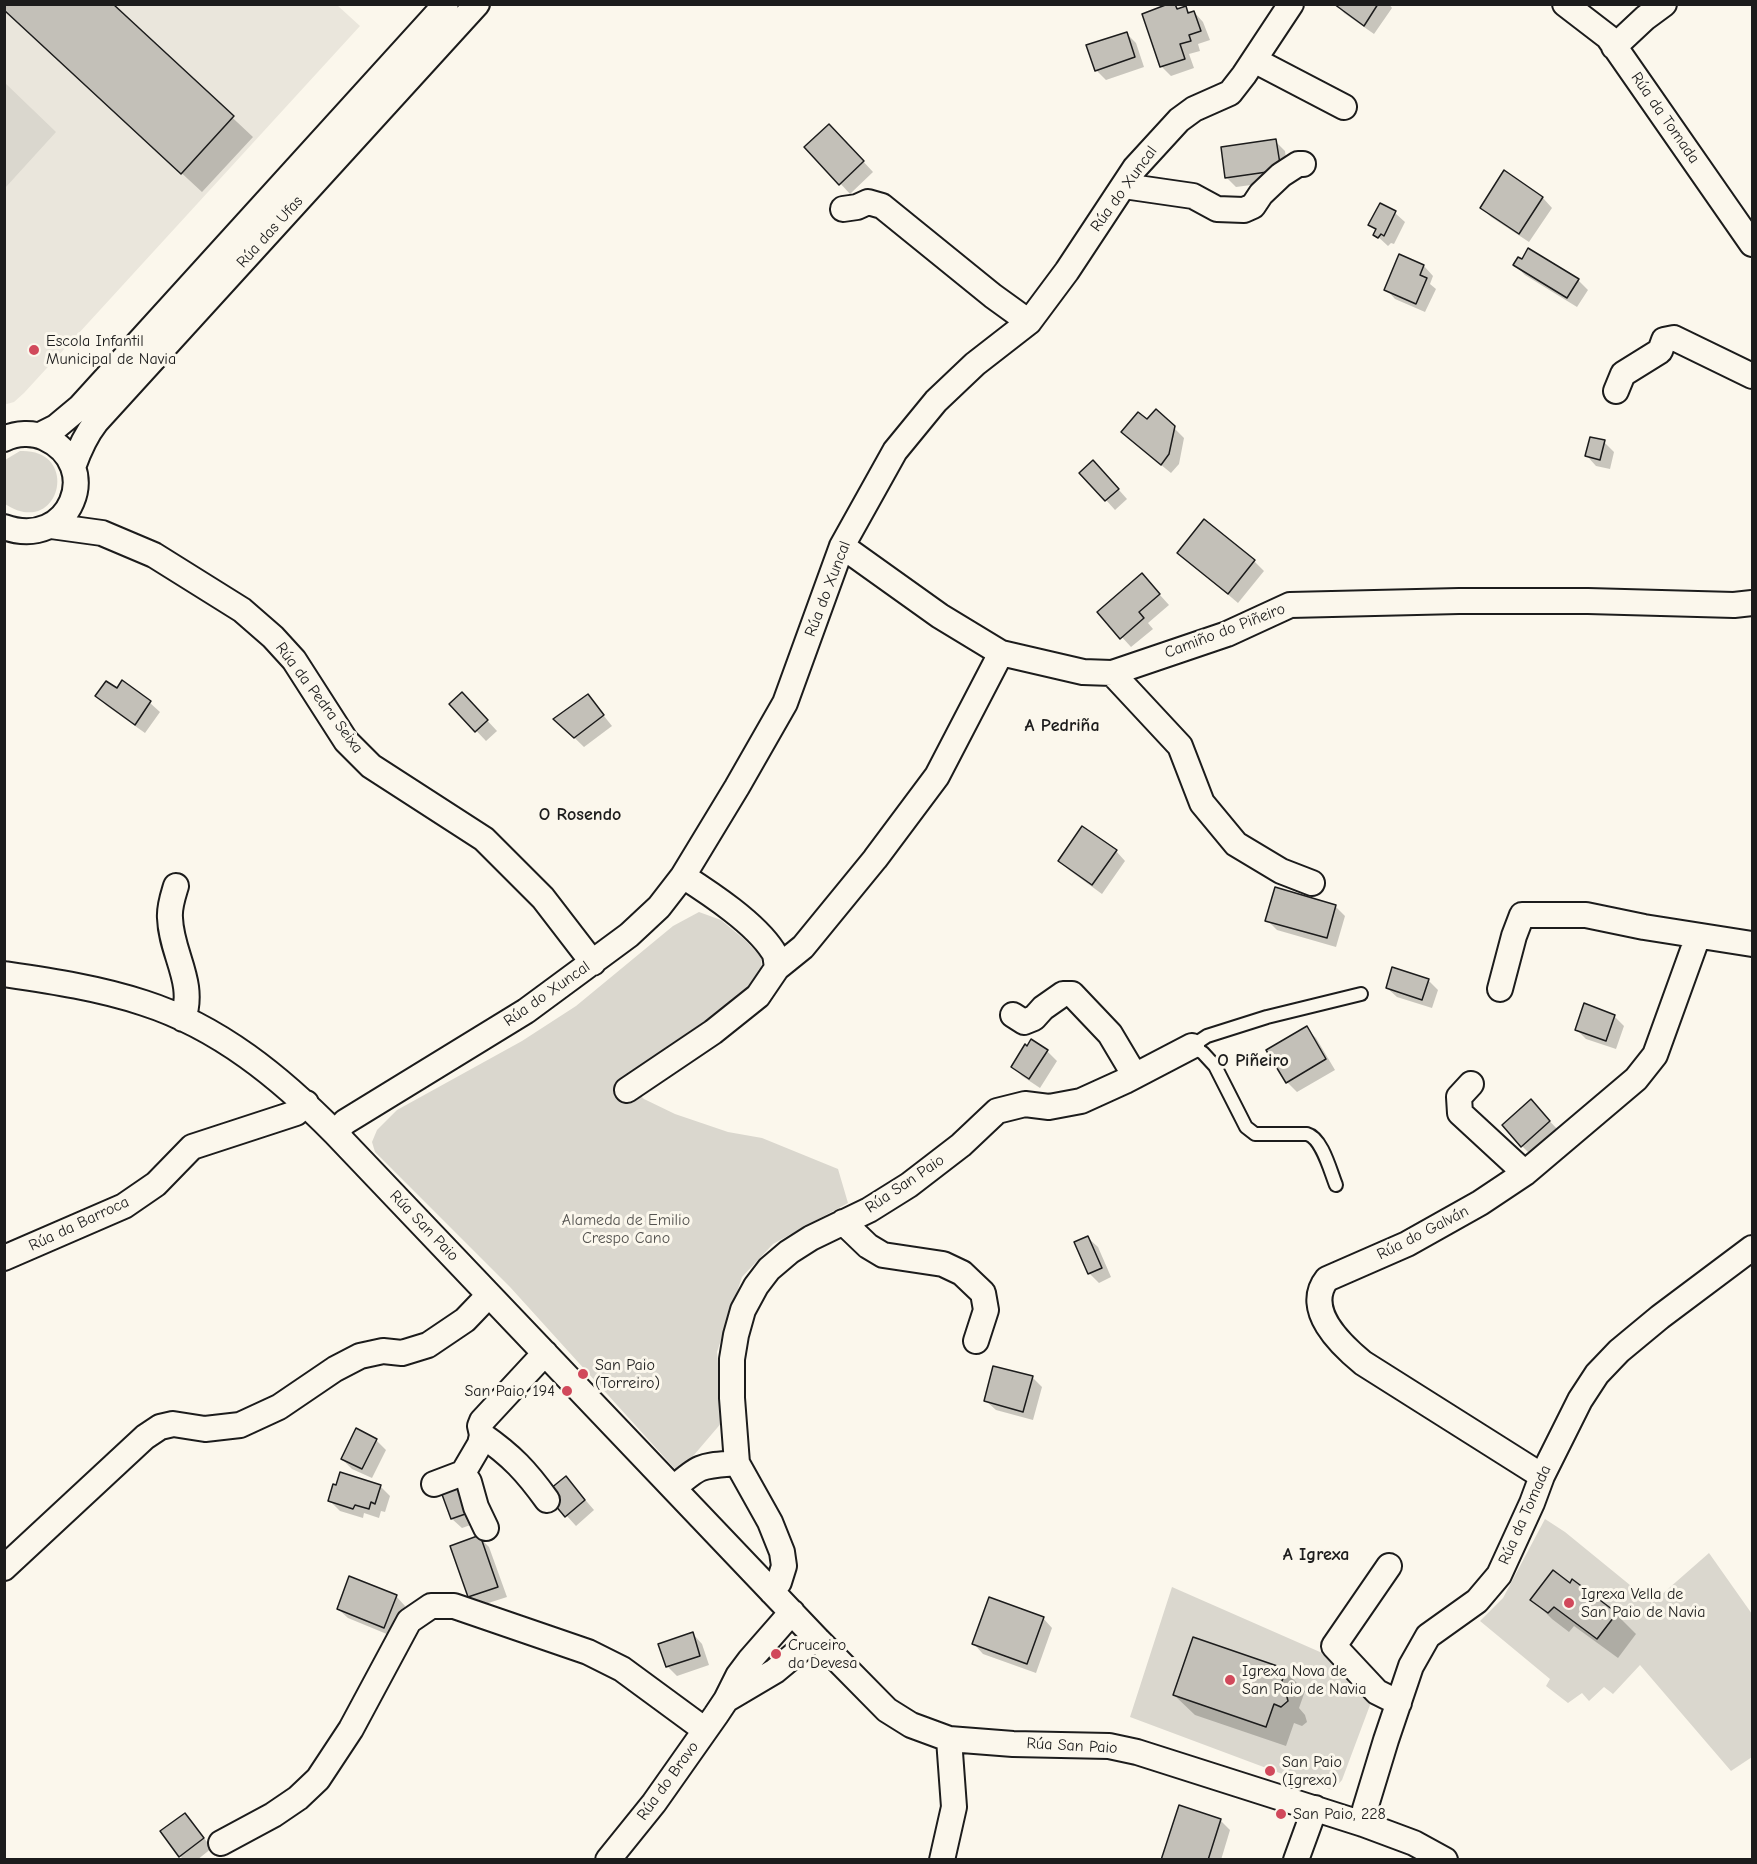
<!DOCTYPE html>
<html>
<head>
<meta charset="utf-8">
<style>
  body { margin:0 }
  #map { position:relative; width:1757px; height:1864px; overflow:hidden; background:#fbf7ec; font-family:"Comic Neue",sans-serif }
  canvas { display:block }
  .frame { position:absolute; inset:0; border:6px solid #1c1c1c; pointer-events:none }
</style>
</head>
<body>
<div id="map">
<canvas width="1757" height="1864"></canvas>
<div class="frame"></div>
</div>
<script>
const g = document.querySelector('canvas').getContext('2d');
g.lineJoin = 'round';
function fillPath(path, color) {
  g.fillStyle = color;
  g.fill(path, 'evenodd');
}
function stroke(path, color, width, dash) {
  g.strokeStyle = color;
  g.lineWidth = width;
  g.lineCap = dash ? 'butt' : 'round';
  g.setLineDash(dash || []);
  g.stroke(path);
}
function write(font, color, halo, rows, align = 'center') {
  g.font = font + ' "Comic Neue",sans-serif';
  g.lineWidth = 6;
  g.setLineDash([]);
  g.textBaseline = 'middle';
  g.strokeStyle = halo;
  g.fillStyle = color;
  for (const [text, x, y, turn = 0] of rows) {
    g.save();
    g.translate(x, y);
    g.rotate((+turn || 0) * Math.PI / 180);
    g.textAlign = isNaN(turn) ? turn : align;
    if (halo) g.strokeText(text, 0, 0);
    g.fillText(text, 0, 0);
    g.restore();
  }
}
const built = new Path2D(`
  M 4,5 L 337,5 L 360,26 L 24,393 L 14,402 L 7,404 L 4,403 Z`);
const green = new Path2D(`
  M 5,83 L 56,132 L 5,188 L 4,188 Z
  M 20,451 C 82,448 60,540 5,504 L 5,460 Z
  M 699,912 L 721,920 L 745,940 L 761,957 L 762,974 L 752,989 L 624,1081 L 644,1099 L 675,1114 L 728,1132 L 762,1138 L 838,1169 L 848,1203 L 773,1244 L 742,1277 L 717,1352 L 723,1421 L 682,1469 L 675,1469 L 510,1287 L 375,1152 L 372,1142 L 377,1130 L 397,1110 L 522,1041 L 576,1006 L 673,926 Z
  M 1545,1519 L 1565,1532 L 1652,1603 L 1709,1553 L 1752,1614 L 1752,1757 L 1731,1771 L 1640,1665 L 1613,1694 L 1604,1687 L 1589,1701 L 1582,1693 L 1568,1703 L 1546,1686 L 1550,1679 L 1480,1621 L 1503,1598 Z
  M 1172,1587 L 1320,1652 L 1373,1697 L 1342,1780 L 1333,1790 L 1285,1775 L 1130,1717 Z`);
const shadow = new Path2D(`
  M 111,4 L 253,137 L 202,192 L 15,19 Z
  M 1175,4 L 1180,10 L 1185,8 L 1191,13 L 1194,12 L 1203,22 L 1210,40 L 1198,44 L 1200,51 L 1189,54 L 1194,68 L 1171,76 L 1161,66 Z
  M 1336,4 L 1389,4 L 1392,8 L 1374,34 L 1344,13 Z
  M 1126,33 L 1136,43 L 1144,67 L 1106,80 L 1096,70 Z
  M 839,135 L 873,172 L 850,194 L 807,147 Z
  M 1275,141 L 1285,151 L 1289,180 L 1236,187 L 1227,178 Z
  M 1504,173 L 1543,198 L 1552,208 L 1529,242 L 1491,217 L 1481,207 Z
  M 1395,213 L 1405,222 L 1394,244 L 1391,243 L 1388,246 L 1375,234 L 1377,231 L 1370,225 Z
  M 1400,256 L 1424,266 L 1433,276 L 1430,284 L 1436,289 L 1425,312 L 1395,299 L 1386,289 Z
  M 1515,265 L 1578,280 L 1588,290 L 1577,307 L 1525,275 Z
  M 1147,421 L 1174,428 L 1184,438 L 1179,464 L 1171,473 L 1133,442 Z
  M 1604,442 L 1614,452 L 1610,469 L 1596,466 L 1587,456 Z
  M 1103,472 L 1127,499 L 1115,510 L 1106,500 Z
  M 1179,553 L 1254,561 L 1264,571 L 1238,603 Z
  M 1151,585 L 1169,605 L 1148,623 L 1153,629 L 1131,647 L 1099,612 Z
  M 123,683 L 150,703 L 160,712 L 145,733 L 107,706 L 97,696 L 117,690 Z
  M 588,696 L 612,726 L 584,747 L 555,719 Z
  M 451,704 L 472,704 L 497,731 L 486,741 Z
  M 1116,851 L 1125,861 L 1102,894 L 1069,870 L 1060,861 Z
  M 1336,907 L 1345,916 L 1336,947 L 1277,930 L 1267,920 Z
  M 1428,980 L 1438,990 L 1432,1008 L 1397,997 L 1387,988 Z
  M 1614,1016 L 1624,1026 L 1616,1049 L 1586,1039 L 1576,1029 Z
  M 1306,1028 L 1316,1038 L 1335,1070 L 1297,1092 L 1287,1082 L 1269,1050 Z
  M 1047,1051 L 1057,1061 L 1040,1088 L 1022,1076 L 1012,1066 Z
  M 1540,1111 L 1559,1131 L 1531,1155 L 1522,1146 Z
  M 1088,1238 L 1098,1247 L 1111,1277 L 1099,1283 L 1089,1273 Z
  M 1032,1377 L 1042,1387 L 1033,1420 L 996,1410 L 986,1401 Z
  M 376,1440 L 386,1450 L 372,1478 L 352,1469 L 342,1459 Z
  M 380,1486 L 390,1496 L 385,1512 L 381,1511 L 379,1518 L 364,1513 L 363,1518 L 340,1511 L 330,1501 Z
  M 575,1488 L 594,1510 L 576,1526 L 547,1494 Z
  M 441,1490 L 482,1521 L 462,1528 L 452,1519 Z
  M 479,1537 L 489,1547 L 507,1597 L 479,1606 L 469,1597 Z
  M 1570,1585 L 1616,1614 L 1636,1634 L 1618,1658 L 1574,1626 L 1569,1632 L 1552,1619 L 1532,1599 Z
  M 396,1596 L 405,1606 L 394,1637 L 348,1618 L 338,1609 Z
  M 1043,1618 L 1052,1628 L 1036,1673 L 983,1654 L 974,1644 Z
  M 693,1634 L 702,1644 L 709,1665 L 677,1676 L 667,1666 Z
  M 1285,1671 L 1305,1691 L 1299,1708 L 1305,1715 L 1307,1722 L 1302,1726 L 1294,1723 L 1286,1746 L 1195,1715 L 1174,1695 Z
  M 1180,1807 L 1221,1821 L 1230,1830 L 1221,1860 L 1163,1859 Z
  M 185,1815 L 212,1848 L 197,1860 L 184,1860 L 180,1856 Z`);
const building = new Path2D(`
  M 4,4 L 113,4 L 234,116 L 181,174 L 4,10 Z
  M 1168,4 L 1175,4 L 1177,9 L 1186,6 L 1188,13 L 1194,11 L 1201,31 L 1189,35 L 1191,41 L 1180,44 L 1185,59 L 1160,67 L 1142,14 Z
  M 1334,4 L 1378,4 L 1364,26 Z
  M 1127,32 L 1135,57 L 1095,71 L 1086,45 Z
  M 829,124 L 864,161 L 839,185 L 804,147 Z
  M 1276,139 L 1281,170 L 1225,178 L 1221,147 Z
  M 1504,170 L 1543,197 L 1519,234 L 1480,208 Z
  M 1380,203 L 1396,211 L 1384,236 L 1381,234 L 1378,238 L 1373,235 L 1376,229 L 1368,225 Z
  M 1528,248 L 1579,279 L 1567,298 L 1513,265 L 1518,257 L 1522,259 Z
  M 1399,254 L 1424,265 L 1420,275 L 1427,278 L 1416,304 L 1384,290 Z
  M 1156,409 L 1175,426 L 1169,454 L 1161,465 L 1121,432 L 1138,412 L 1147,419 Z
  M 1590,437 L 1605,440 L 1600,460 L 1585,456 Z
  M 1093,460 L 1119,489 L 1105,501 L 1079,473 Z
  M 1204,519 L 1255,560 L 1228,594 L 1177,553 Z
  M 1142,573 L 1160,594 L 1139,612 L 1144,618 L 1120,639 L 1097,612 Z
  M 122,680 L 151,701 L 135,725 L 95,696 L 106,681 L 117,688 Z
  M 462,692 L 488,720 L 475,732 L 449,704 Z
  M 588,694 L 604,715 L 574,738 L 553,719 Z
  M 1082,826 L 1117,850 L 1092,885 L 1058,861 Z
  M 1275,887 L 1336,905 L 1327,938 L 1265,921 Z
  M 1392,967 L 1429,979 L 1422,1000 L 1386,988 Z
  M 1584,1003 L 1615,1015 L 1606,1041 L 1575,1030 Z
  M 1307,1026 L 1326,1059 L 1286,1083 L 1266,1050 Z
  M 1031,1039 L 1048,1050 L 1029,1079 L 1011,1067 L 1025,1044 L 1027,1046 Z
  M 1531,1099 L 1550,1121 L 1521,1147 L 1502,1125 Z
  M 1088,1236 L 1102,1268 L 1088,1274 L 1074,1242 Z
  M 993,1366 L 1033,1376 L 1023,1412 L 984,1401 Z
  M 356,1428 L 377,1439 L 362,1469 L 341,1459 Z
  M 340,1472 L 381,1485 L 375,1504 L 371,1502 L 369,1509 L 355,1505 L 353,1509 L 328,1501 L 333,1484 L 336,1485 Z
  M 566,1476 L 585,1500 L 565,1517 L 545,1493 Z
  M 463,1481 L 474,1511 L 451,1519 L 440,1489 Z
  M 480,1535 L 498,1587 L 468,1597 L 450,1546 Z
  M 1553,1570 L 1570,1583 L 1572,1579 L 1617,1613 L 1597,1639 L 1554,1607 L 1548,1613 L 1530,1600 Z
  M 349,1576 L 397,1595 L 384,1628 L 337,1609 Z
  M 989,1597 L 1044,1617 L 1027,1664 L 972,1644 Z
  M 693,1632 L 700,1656 L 666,1667 L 658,1644 Z
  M 1193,1637 L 1286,1669 L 1279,1690 L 1286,1693 L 1288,1701 L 1281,1707 L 1274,1704 L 1266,1727 L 1173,1695 Z
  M 1179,1805 L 1221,1819 L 1208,1860 L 1161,1860 Z
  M 185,1813 L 204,1838 L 179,1857 L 160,1831 Z`);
const service = new Path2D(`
  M 1336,1185 C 1330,1170 1322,1138 1307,1134 L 1255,1134 L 1246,1127 L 1215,1066 L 1203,1053 L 1192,1046 L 1207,1036 L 1267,1017 L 1361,994`);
const minor = new Path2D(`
  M 1565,4 L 1608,37 L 1752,244
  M 1614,47 L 1645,18 L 1664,4
  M 1254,60 L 1344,107
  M 1124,186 L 1193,196 L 1217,209 L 1244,210 L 1253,206 L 1261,194 L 1281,175 L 1298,164 L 1303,164
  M 843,209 L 857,207 L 868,202 L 882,206 L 993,296 L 1029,322
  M 1616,391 L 1623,374 L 1660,351 L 1664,340 L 1674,338 L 1752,376
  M 40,435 L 56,427 L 80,407 L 446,4
  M 4,439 C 16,433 33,432 45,438 C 104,465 71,551 4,527
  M 73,467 C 79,450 85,436 96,422 L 477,4
  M 51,526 L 102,533 L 154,555 L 242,610 L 273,637 L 294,660 L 346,741 L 371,766 L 484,839 L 543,898 L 593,963
  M 842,546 L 940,616 L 1001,653 L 1083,672 L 1112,673 L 1227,634 L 1290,605 L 1459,601 L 1588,601 L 1734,605 L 1752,603
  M 1112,673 L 1180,746 L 1202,803 L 1236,844 L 1281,871 L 1312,883
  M 683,876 C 711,894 755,923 773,951 C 776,955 776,962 777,968
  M 176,886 C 173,896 169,907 170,918 C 171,954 196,982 183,1019
  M 4,974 C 51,981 99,988 144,1003 C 219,1027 281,1078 335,1133 L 817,1639 L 887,1710 L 911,1725 L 949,1739 L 1013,1744 L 1109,1746 L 1137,1752 L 1363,1824 L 1414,1843 L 1445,1860
  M 1500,989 L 1514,936 L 1522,915 L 1586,915 L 1644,927 L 1752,944
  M 1013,1015 L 1024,1022 L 1034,1018 L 1043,1008 L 1063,994 L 1072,994 L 1110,1034 L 1135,1076
  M 1471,1084 L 1459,1097 L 1460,1113 L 1525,1173
  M 627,1090 L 713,1032 L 758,996 L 777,968 L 803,947 L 875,859 L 937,776 L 1001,653
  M 335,1133 L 345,1122 L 526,1011 L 629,935 L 659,907 L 683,876 L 737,787 L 785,703 L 842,546 L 895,451 L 936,401 L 975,364 L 1029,322 L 1067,271 L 1135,168 L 1179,120 L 1194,109 L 1230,93 L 1244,75 L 1291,4
  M 843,1222 L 868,1246 L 883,1255 L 943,1264 L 962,1273 L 983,1293 L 986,1310 L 976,1341
  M 4,1258 L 124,1206 L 156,1184 L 192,1147 L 296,1113 L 306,1103
  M 482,1435 C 512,1456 526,1471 547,1500
  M 463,1473 L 469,1482 L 476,1507 L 486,1528
  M 1542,1476 L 1363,1363 C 1341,1345 1303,1309 1327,1279 L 1407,1244 L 1480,1203 L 1525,1173 L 1636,1079 L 1655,1055 L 1698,936
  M 434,1484 L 463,1473 L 480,1444 L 482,1435 L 480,1426 L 482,1421 L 545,1353
  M 674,1488 C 701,1464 702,1466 737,1463
  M 1389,1566 L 1334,1646 L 1377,1692 L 1399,1703
  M 4,1568 L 145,1437 L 160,1427 L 173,1424 L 205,1429 L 240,1425 L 279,1407 L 335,1369 L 360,1356 L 383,1351 L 402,1353 L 428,1345 L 465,1320 L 489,1295
  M 772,1592 L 779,1582 L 784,1566 L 782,1552 L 770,1522 L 737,1463 L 732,1398 L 732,1359 L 736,1335 L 743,1310 L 756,1286 L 769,1269 L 789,1252 L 811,1238 L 869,1210 L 909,1185 L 961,1145 L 997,1111 L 1025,1104 L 1049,1107 L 1081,1101 L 1125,1081 L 1192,1046
  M 726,1700 L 775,1671 L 805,1646 L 817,1639
  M 1363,1824 L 1365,1809 L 1386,1740 L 1411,1666 L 1428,1636 L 1477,1601 L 1499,1575 L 1532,1503 L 1542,1476 L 1580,1400 L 1597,1374 L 1619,1351 L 1660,1317 L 1752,1248
  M 221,1843 L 273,1815 L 298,1798 L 318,1779 L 351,1729 L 409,1621 L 431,1606 L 454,1606 L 588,1652 L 622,1669 L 705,1730
  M 608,1860 L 654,1803 L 716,1715 L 726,1700 L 738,1676 L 750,1660 L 792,1612
  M 942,1860 L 954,1807 L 949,1739
  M 1296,1860 L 1315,1808`);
const markers = [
  [34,350,6,"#d1495b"],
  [583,1374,6,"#d1495b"],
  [567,1391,6,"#d1495b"],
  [1569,1603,6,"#d1495b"],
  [776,1654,6,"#d1495b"],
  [1230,1680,6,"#d1495b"],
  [1270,1771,6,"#d1495b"],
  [1281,1814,6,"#d1495b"]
];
const streetNames = [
  ["Rúa da Tomada",1665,118,55],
  ["Rúa do Xuncal",1124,189,-54],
  ["Rúa das Ufas",270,232,-48],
  ["Rúa do Xuncal",828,589,-69],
  ["Camiño do Piñeiro",1225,631,-21],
  ["Rúa da Pedra Seixa",319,698,53],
  ["Rúa do Xuncal",547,994,-35],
  ["Rúa San Paio",905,1184,-34],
  ["Rúa da Barroca",79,1224,-25],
  ["Rúa San Paio",424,1226,46],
  ["Rúa do Galván",1423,1233,-27],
  ["Rúa da Tomada",1525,1515,-66],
  ["Rúa San Paio",1072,1746,3],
  ["Rúa do Bravo",668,1781,-54]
];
const poiNames = [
  ["Escola Infantil",46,341],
  ["Municipal de Navia",46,359],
  ["San Paio",595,1365],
  ["(Torreiro)",595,1383],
  ["San Paio, 194",555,1391,"right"],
  ["Igrexa Vella de",1581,1594],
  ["San Paio de Navia",1581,1612],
  ["Cruceiro",788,1645],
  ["da Devesa",788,1663],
  ["Igrexa Nova de",1242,1671],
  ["San Paio de Navia",1242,1689],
  ["San Paio",1282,1762],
  ["(Igrexa)",1282,1780],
  ["San Paio, 228",1293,1814]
];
const parkNames = [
  ["Alameda de Emilio",626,1220],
  ["Crespo Cano",626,1238]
];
const neighbourhoodNames = [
  ["A Pedriña",1062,726],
  ["O Rosendo",580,815],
  ["O Piñeiro",1253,1061],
  ["A Igrexa",1316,1555]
];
fillPath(built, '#eae6dc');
fillPath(green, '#dad7ce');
fillPath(shadow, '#0003');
fillPath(building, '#c3c0b8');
stroke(building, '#1c1c1c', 1.5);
stroke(service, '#1c1c1c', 16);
stroke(minor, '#1c1c1c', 28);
stroke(service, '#fbf7ec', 12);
stroke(minor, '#fbf7ec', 24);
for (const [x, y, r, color] of markers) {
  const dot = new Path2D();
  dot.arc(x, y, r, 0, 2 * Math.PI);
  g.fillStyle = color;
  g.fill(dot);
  stroke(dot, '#fbf7ec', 2);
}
write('16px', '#1c1c1c', '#fbf7ec', streetNames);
write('16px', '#1c1c1c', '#fbf7ec', poiNames, 'left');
write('16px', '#555451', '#fbf7ec', parkNames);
write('bold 18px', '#1c1c1c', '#fbf7ec', neighbourhoodNames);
</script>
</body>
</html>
